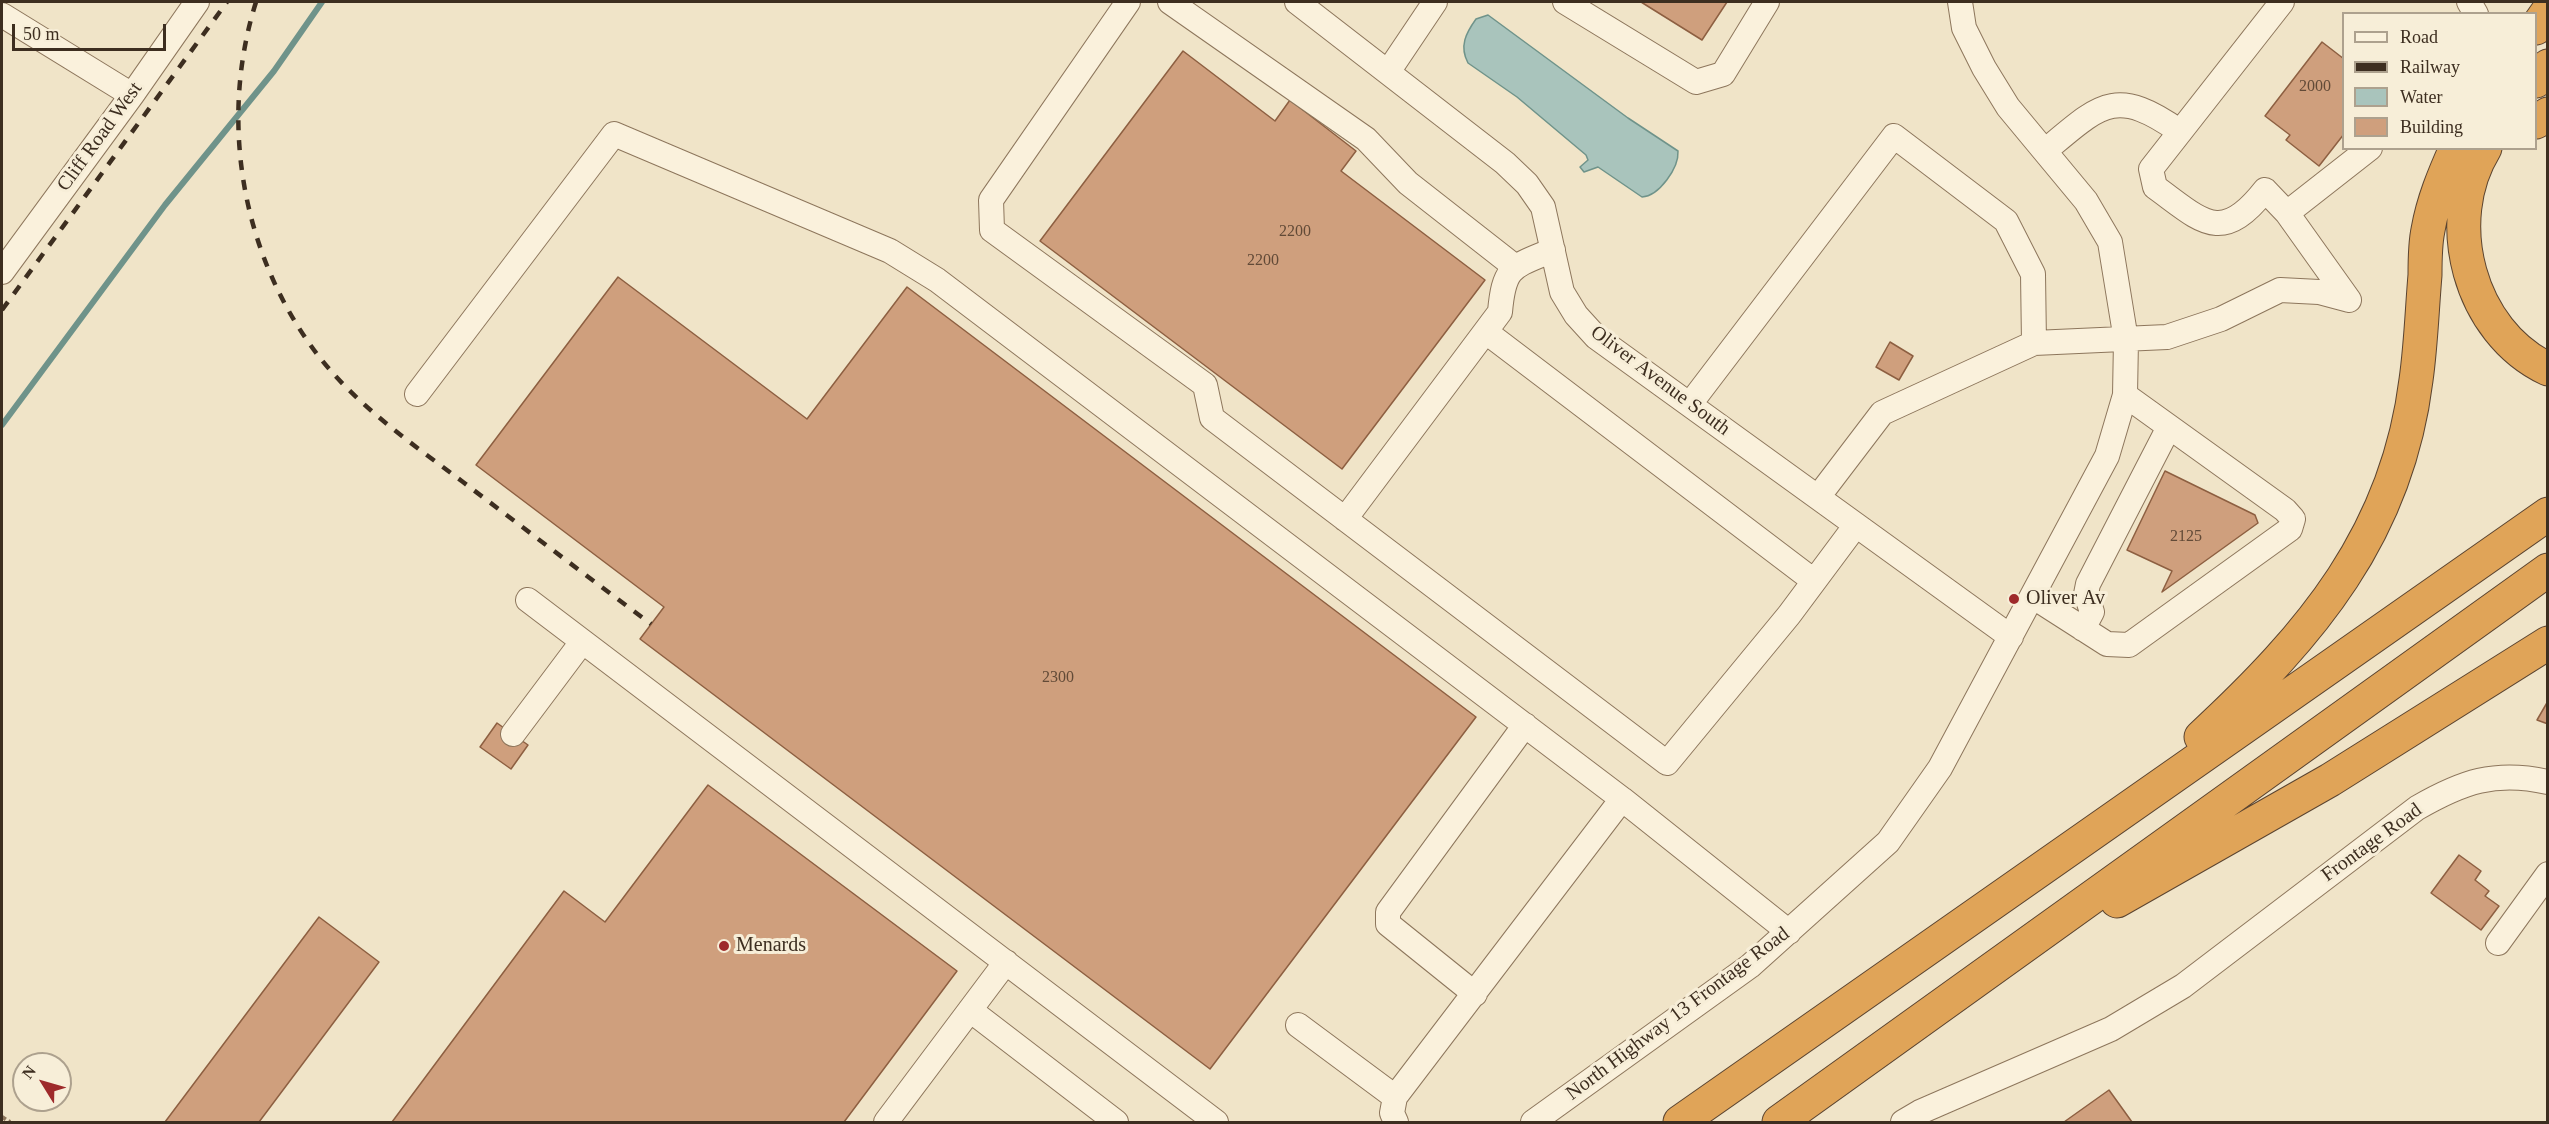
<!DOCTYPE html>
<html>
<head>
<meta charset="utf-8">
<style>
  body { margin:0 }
  #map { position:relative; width:2549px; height:1124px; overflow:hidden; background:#f0e4c8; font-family:Georgia,serif }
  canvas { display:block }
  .frame { position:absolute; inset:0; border:3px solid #3d2e20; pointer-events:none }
  .legend { position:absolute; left:2342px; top:12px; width:195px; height:138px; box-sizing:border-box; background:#f7eed8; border:2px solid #ada18e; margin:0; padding:8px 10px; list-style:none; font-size:18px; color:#3d2e20 }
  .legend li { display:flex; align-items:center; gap:12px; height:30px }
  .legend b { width:30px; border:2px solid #ada18e }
  .north { position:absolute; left:12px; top:1052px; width:60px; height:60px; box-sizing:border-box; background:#f7eed8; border:2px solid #ada18e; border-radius:50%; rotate:307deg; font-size:16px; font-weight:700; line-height:24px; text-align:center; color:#3d2e20 }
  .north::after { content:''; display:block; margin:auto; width:21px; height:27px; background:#9e2a2b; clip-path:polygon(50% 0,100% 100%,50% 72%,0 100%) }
  .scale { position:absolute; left:12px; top:24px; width:154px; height:27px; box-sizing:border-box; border:3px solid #3d2e20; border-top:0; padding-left:8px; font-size:18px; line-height:21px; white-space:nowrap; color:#3d2e20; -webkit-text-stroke:4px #f7eed8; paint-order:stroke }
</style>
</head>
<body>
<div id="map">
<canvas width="2549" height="1124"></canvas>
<div class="frame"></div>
<ul class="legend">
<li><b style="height:8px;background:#faf1dc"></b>Road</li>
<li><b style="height:8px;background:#3d2e20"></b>Railway</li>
<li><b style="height:16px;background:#a9c4bc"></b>Water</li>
<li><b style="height:16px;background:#cf9f7d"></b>Building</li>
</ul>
<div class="north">N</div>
<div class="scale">50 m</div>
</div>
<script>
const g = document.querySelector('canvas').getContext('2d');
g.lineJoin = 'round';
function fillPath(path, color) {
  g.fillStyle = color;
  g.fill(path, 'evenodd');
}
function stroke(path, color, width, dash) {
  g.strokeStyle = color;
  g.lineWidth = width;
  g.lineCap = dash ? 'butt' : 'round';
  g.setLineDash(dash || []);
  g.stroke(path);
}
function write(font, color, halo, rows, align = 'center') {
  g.font = font + ' Georgia,serif';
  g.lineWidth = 6;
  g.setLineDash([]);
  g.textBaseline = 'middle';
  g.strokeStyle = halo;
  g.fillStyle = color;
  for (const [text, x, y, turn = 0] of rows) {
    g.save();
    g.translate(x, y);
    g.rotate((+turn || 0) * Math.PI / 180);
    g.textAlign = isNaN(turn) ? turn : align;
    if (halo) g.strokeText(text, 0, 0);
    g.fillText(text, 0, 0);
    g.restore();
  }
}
const water = new Path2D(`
  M 1488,15 L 1628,118 L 1678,151 C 1679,168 1659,196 1642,197 L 1598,167 L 1584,172 L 1580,167 L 1588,160 L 1586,155 L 1517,97 L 1468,63 C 1459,46 1466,33 1476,19 Z`);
const stream = new Path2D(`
  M 2,425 L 165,205 L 274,71 L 322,2`);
const building = new Path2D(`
  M 1641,2 L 1727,2 L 1702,40 Z
  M 2322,42 L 2344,59 L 2344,134 L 2319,166 L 2286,140 L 2290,135 L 2265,116 Z
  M 1183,51 L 1275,121 L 1290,100 L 1356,151 L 1341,171 L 1485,280 L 1342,469 L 1040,241 Z
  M 618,277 L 807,419 L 907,287 L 1476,717 L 1210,1069 L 640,639 L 664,607 L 476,465 Z
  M 1890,342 L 1913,356 L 1899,380 L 1876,367 Z
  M 2165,471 L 2255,515 L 2258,523 L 2162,592 L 2172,571 L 2127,550 Z
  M 2548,701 L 2548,724 L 2537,720 Z
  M 497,723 L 528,745 L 511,769 L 480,747 Z
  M 708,785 L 957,971 L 844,1122 L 392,1122 L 564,891 L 605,922 Z
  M 2459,855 L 2481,871 L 2475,880 L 2489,891 L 2485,896 L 2499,906 L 2481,930 L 2431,893 Z
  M 319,917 L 379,962 L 259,1122 L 165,1122 Z
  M 2109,1090 L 2132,1122 L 2064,1122 Z`);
const path = new Path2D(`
  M 2,1117 L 10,1122`);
const minor = new Path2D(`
  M 1128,2 L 991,200 L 992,230 L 1205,385 L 1212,418 L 1667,763 L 1789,615 L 1856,525
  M 1170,2 L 1366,139 L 1408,183 L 1514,266
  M 1297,2 L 1505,163 L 1527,184 L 1543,207 L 1562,292 L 1576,315 L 1596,337 L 2011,637
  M 1565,2 L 1696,82 L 1723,74 L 1767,2
  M 2282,2 L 2151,169 L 2155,187 C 2202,221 2221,246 2265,190 L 2287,213 L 2349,300
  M 2469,2 L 2476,14
  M 2,15 L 132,95
  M 1388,72 L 1435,2
  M 2046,150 C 2100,105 2115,86 2179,131
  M 2287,213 L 2370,148
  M 2,272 L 132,95 L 197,2
  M 1486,332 L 1814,581
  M 417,394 L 614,134 L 890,251 L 937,280 L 1622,799
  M 1690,404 L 1894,136 L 2006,221 L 2033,274 L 2034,343 L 2167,337 L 2221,319 L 2280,290 L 2319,292 L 2349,300
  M 1818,497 L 1882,413 L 2034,343
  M 1345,519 L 1500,312 C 1504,266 1512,267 1553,250
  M 2032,596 L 2107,644 L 2129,645 L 2290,529 L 2293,519 L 2285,510 L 2125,395
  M 528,600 L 1216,1122
  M 2083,629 L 2092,612 L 2086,594 L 2088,584 L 2169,427
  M 513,734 L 582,642
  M 2498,943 L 2548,874
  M 1475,994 L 1388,924 L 1388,912 L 1525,725
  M 970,1010 L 1116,1122
  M 1298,1025 L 1395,1097
  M 886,1122 L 1006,962
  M 1396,1122 L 1392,1113 L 1395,1097 L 1622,799 L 1789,932
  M 1533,1122 L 1750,966 L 1888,842 L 1940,768 L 2107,456 L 2125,395 L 2126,340 L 2110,242 L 2086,201 L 2008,107 L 1984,68 L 1964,28 L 1960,2
  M 1903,1122 L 1920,1112 L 2111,1029 L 2183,986 L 2417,808 C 2462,782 2495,770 2548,782`);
const highway = new Path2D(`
  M 2536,28 L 2548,11
  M 2536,81 L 2548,66
  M 2536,122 L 2548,114
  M 2485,148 C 2440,221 2469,332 2548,369
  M 2201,737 C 2311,635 2397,534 2416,380 C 2421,345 2422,310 2425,275 C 2425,260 2425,244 2428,230 C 2433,201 2444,175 2456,148
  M 2117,901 L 2330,780 L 2548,643
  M 1680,1122 L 2548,514
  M 1779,1122 L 2548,570`);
const rail = new Path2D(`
  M 256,2 C 219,119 241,251 314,350 C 353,403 411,443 463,482 C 525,529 588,577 651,624
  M 2,310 L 227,2`);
const markers = [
  [2014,599,6,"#9e2a2b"],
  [724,946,6,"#9e2a2b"]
];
const numberNames = [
  ["2000",2315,87],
  ["2200",1295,232],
  ["2200",1263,261],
  ["2125",2186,537],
  ["2300",1058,678]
];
const streetNames = [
  ["Cliff Road West",100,137,-54],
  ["Oliver Avenue South",1660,381,37],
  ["Frontage Road",2372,843,-36],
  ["North Highway 13 Frontage Road",1678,1014,-37]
];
const poiNames = [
  ["Oliver Av",2026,599],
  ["Menards",736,946]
];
fillPath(water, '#a9c4bc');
stroke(water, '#6f938a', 1.5);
stroke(stream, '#6f938a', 6);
fillPath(building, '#cf9f7d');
stroke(building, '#8d5f41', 1.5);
stroke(minor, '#8d765c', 26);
stroke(highway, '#5b4430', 35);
stroke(path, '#8d765c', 4, [4.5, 3]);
stroke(minor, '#faf1dc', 24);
stroke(highway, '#e0a458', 33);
stroke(rail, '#3d2e20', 4.5, [10, 10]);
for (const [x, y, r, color] of markers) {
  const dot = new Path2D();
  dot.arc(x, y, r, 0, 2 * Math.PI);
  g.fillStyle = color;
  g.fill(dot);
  stroke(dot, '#f7eed8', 2);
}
write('16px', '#624a37', null, numberNames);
write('20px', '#3d2e20', '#f7eed8', streetNames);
write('20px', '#3d2e20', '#f7eed8', poiNames, 'left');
</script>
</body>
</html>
